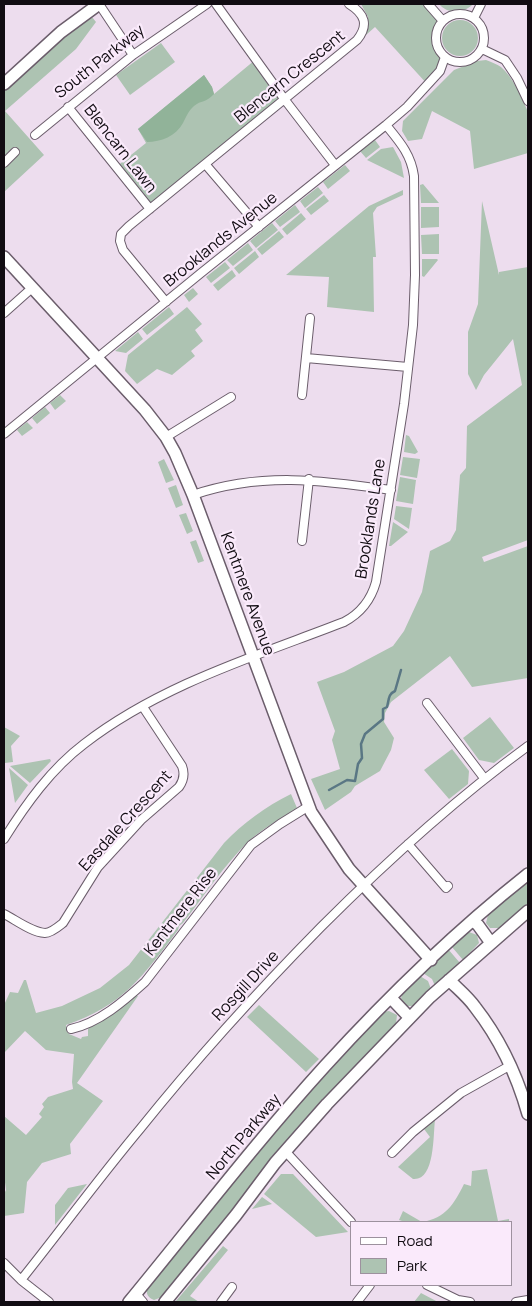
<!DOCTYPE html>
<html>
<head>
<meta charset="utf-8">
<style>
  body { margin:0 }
  #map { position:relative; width:532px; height:1306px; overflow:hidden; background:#edddee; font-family:Manrope,sans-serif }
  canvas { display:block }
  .frame { position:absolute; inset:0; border:5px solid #110c12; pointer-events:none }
  .legend { position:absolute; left:350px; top:1221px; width:162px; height:65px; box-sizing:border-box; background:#faeafb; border:1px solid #9d919e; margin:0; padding:6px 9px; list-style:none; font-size:15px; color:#110c12 }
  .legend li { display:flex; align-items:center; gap:10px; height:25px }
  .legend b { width:25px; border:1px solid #9d919e }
</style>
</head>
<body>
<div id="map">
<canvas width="532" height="1306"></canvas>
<div class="frame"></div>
<ul class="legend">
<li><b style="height:6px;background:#fff"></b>Road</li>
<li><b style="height:14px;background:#adc3b2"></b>Park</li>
</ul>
</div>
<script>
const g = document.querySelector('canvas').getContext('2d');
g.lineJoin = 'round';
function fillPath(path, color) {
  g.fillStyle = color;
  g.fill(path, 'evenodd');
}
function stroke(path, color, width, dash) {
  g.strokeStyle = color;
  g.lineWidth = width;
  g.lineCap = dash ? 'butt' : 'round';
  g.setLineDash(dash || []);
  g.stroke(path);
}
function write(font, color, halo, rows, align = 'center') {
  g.font = font + ' Manrope,sans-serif';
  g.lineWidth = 4.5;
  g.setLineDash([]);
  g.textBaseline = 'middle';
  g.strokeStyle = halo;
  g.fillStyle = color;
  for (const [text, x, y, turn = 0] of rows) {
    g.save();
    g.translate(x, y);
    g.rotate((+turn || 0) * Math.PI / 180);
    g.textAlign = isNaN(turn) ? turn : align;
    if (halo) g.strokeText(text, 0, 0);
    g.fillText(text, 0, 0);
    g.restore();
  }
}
const green = new Path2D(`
  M 361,4 L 428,4 L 443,21 C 433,33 435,46 445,57 L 428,85 L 375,27 L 366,35 L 368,17 Z
  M 439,4 L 473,4 C 464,14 447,14 439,4 Z
  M 88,12 L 96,22 L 76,49 L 5,111 L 44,155 L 4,192 L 4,84 Z
  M442 38a18 18 0 1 1 36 0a18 18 0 1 1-36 0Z
  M 161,43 L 175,62 L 130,95 L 116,75 Z
  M 255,60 L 285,100 L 150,209 L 116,167 L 146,143 L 138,129 L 204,75 L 212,87 L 214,94 Z
  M 486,60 C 491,62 497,64 501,67 C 513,77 522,98 528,112 L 528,153 L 474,169 L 470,131 L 432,111 L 422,139 L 408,141 L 402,131 L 403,121 L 454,70 L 477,61 Z
  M 375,140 L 380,147 L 366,158 L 360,151 Z
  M 393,147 L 401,162 L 404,178 L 367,160 L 381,149 Z
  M 345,165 L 350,171 L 328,189 L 323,182 Z
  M 423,184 L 439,203 L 421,203 L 420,185 Z
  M 318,187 L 323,193 L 305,208 L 300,201 Z
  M 403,190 L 403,195 L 377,207 L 373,213 L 376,257 L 373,257 L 374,312 L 327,307 L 329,277 L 286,275 L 369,206 Z
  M 324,195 L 329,201 L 311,215 L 306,209 Z
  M 482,201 L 499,275 L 499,272 L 528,267 L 528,540 L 482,557 L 484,562 L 528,546 L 528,678 L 472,687 L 450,656 L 391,702 L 385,713 L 384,722 L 394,738 L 391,750 L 380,771 L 355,786 L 351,792 L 325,810 L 311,779 L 340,769 L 332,740 L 335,731 L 317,682 L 344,672 L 393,646 L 404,631 L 422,592 L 430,551 L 450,541 L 456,530 L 460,475 L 466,468 L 467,426 L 522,385 L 513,339 L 484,375 L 476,390 L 468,374 L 468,332 L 478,304 Z
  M 295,205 L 300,212 L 280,227 L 275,221 Z
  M 421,207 L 439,207 L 439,227 L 421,228 Z
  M 301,213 L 306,219 L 287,235 L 282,229 Z
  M 272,223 L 278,230 L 256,248 L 250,241 Z
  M 279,231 L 284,237 L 262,255 L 257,249 Z
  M 439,234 L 439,254 L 422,254 L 421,235 Z
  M 248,243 L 253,250 L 233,266 L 227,260 Z
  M 255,251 L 259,257 L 239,274 L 234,268 Z
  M 422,259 L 437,259 L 438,260 L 424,277 L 422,276 Z
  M 225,262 L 230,268 L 211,283 L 206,277 Z
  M 232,270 L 236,276 L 218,291 L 213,285 Z
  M 193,288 L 198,294 L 189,302 L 184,295 Z
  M 169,307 L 174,314 L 147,335 L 142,329 Z
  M 187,307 L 202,324 L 195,330 L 203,341 L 191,351 L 195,356 L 172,375 L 157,369 L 137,384 L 125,371 L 128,355 Z
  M 138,332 L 143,339 L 126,353 L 115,351 Z
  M 60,395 L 66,401 L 55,410 L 50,403 Z
  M 45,407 L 50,413 L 37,424 L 32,418 Z
  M 27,422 L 33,428 L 22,436 L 17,430 Z
  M 406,435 L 409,436 L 418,452 L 415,454 L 404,452 Z
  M 403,457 L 420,459 L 417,478 L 400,475 Z
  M 164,459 L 174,480 L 166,483 L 158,462 Z
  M 400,477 L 416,480 L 413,504 L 396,501 Z
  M 176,485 L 183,505 L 176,508 L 168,488 Z
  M 396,506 L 412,508 L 409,529 L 394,519 Z
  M 186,513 L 193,531 L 187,534 L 179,515 Z
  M 393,522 L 408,532 L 391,546 L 389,546 Z
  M 196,540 L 204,561 L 198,563 L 190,542 Z
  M 490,717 L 514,748 L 494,763 L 479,760 L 463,738 Z
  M 4,727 L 20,736 L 11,746 L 13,762 L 5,763 Z
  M 452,749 L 469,771 L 468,784 L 449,799 L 424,770 Z
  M 50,759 L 51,761 L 30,783 L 10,766 Z
  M 9,768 L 28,785 L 15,803 Z
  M 291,794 L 297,808 C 281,819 263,828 249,841 C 224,865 204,896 183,923 L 179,926 L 178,930 C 143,976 123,1006 66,1025 L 69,1034 L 81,1039 L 82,1037 L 88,1036 L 88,1029 L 92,1024 L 112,1014 L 136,995 L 138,996 L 77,1083 L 103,1101 L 70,1144 L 71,1154 L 42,1163 L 27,1182 L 24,1213 L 4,1216 L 4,1194 L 6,1190 L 4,1175 L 4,1116 L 26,1135 L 42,1117 L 39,1114 L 44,1107 L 42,1104 L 48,1097 L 73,1089 L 72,1082 L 74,1054 L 46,1050 L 25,1031 L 4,1053 L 4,1005 L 10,992 L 18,993 L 24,980 L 26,980 L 36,1013 L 62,1006 L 100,988 L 129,965 L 224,843 C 243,823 265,807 291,794 Z
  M 528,881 L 528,903 L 499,928 L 490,928 L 486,923 L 488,915 Z
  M 469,932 L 477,935 L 479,943 L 463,960 L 452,947 Z
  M 448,949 L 460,963 L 435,986 L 432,979 L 423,973 Z
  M 420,976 L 428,981 L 431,989 L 414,1006 L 406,1006 L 401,999 L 402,994 Z
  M 259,1005 L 319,1059 L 306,1072 L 247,1017 Z
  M 389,1011 L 397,1015 L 396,1024 L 284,1146 L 162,1297 L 154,1300 C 148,1298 145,1293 148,1287 L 243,1169 L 309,1091 L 383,1012 Z
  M 435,1120 C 433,1136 435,1181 413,1179 L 398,1167 L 430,1137 L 424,1129 Z
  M 487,1169 L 498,1221 L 509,1219 L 509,1222 L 405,1222 L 399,1220 L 403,1211 L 422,1222 C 446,1218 454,1204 464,1184 L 471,1186 L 472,1171 Z
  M 281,1174 L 293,1174 L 348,1232 L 316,1237 L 264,1194 Z
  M 87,1184 L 55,1225 L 55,1205 L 68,1188 Z
  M 262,1197 L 272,1204 L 252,1209 Z
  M 223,1246 L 228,1250 L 190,1296 L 199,1302 L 175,1302 Z
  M 421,1293 L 438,1302 L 414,1302 Z`);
const forest = new Path2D(`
  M 204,75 L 212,87 L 214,94 C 206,103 201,100 194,106 C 189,110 186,117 183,123 C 176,136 161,142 147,142 L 138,129 Z`);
const stream = new Path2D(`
  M 329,790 L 347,780 L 355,781 L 358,764 L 362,758 L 361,744 L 365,734 L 383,719 L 383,709 L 387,707 C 389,700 388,694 395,691 L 401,670`);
const street = new Path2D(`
  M 99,4 L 133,55
  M 216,4 L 285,100 L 335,165
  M 428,4 L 443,21
  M436 38a24 24 0 1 1 48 0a24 24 0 1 1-48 0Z
  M 474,18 L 481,4
  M 482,49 L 505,60 L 517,78 L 528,101
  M 68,107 L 150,209
  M 35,135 L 133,55 L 207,4
  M 4,163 L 15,152
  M 206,165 L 259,227
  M 166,302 L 123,250 L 120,241 L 121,234 L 129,226 L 357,40 C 369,25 365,14 349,4
  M 4,313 L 32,288
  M 306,358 L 408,367
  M 302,395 L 310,318
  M 4,434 L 201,273 L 386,125 L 407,107 L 440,71 L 445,57
  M 166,437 L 231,397
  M 193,495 C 261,472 321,480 391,490
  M 302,541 L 309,479
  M 427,703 L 484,778
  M 4,839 C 26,804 51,769 84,744 C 160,685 256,656 344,622 C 361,613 371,600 376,582 L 404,404 L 413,325 L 415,275 L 414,176 C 411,154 399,141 386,125
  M 408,844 L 446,888 L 448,886
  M 4,914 C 16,920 31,932 45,933 C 51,933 58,927 63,923 L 98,867 L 141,820 L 179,787 C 184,780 185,774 182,766 L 143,707
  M 71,1029 C 99,1023 124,1001 145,982 L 251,845 L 280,824 L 309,806
  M 285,1151 L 351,1222
  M 392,1153 L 413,1132 L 461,1093 L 511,1065
  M 4,1263 L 21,1280 L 49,1302
  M 21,1280 C 61,1230 99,1178 140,1129 C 197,1058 257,992 321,927 C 386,862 454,800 528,746
  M 427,1285 L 458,1300 L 470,1302
  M 136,1294 L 143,1302
  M 221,1302 L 232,1287
  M 357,1302 L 370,1285
  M 516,1302 L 528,1300`);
const secondary = new Path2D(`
  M 4,84 L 61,32 L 99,4
  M 4,257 L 145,410 L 166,437 L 175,453 L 193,495 L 311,812 L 349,869 L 431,960
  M 473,921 L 478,925 L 491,943
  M 449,980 C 458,989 468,997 475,1007 C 500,1039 517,1075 528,1114
  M 391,998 L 409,1017
  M 129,1302 C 194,1223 256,1142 325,1066 C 387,998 456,931 528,874
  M 165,1302 L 236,1215 L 275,1163 L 327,1104 L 430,997 L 528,911`);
const streetNames = [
  ["South Parkway",100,62,-38],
  ["Blencarn Crescent",290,77,-39],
  ["Blencarn Lawn",120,149,52],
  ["Brooklands Avenue",221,240,-39],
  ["Brooklands Lane",371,519,-81],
  ["Kentmere Avenue",247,594,70],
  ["Easdale Crescent",126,821,-48],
  ["Kentmere Rise",181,912,-52],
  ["Rosgill Drive",246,986,-47],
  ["North Parkway",244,1137,-50]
];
fillPath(green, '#adc3b2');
fillPath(forest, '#91b399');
stroke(stream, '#5a7784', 2.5);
stroke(street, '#6b5d6b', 10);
stroke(secondary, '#6b5d6b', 14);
stroke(street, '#fff', 8);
stroke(secondary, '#fff', 11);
write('16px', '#110c12', '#faeafb', streetNames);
</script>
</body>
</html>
